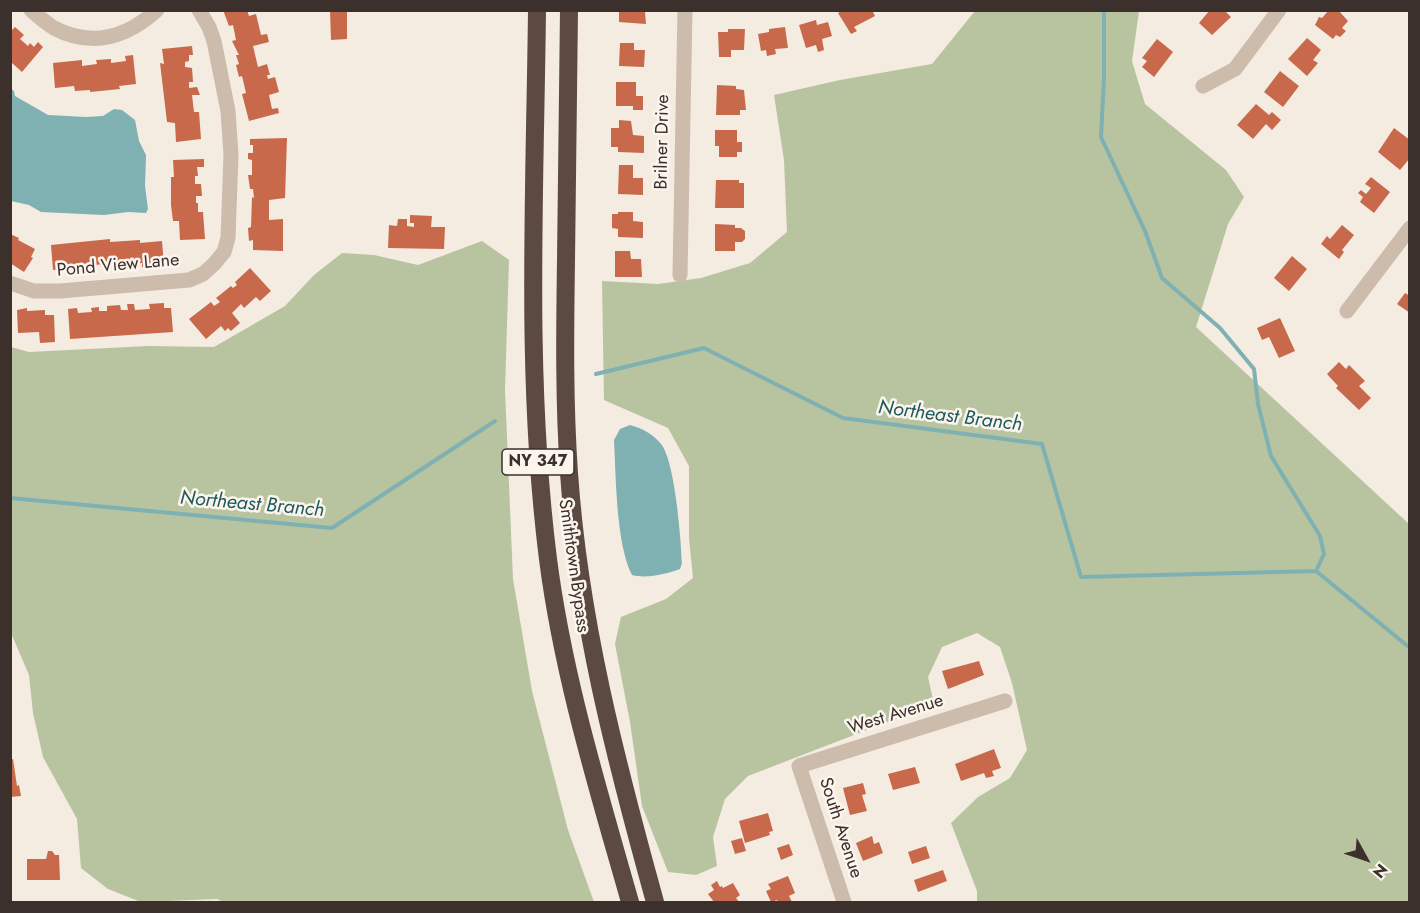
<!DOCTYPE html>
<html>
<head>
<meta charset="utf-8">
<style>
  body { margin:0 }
  #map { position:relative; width:1420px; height:913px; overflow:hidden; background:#f4ebe1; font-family:Jost,sans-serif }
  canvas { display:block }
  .frame { position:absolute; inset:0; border:12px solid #3b302b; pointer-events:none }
  .north { position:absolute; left:1336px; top:829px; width:60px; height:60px; -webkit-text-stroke:4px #fbf5ee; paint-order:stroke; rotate:130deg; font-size:16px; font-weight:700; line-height:24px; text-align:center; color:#3b302b }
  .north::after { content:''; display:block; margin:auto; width:21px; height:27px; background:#3b302b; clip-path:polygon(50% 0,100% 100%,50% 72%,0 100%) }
</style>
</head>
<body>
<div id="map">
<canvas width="1420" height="913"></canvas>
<div class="frame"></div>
<div class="north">N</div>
</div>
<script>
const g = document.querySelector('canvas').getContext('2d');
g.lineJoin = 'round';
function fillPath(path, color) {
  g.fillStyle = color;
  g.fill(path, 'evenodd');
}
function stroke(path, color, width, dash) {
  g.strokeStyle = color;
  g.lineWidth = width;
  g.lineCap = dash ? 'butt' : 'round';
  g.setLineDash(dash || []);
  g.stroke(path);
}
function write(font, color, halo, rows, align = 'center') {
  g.font = font + ' Jost,sans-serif';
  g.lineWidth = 5;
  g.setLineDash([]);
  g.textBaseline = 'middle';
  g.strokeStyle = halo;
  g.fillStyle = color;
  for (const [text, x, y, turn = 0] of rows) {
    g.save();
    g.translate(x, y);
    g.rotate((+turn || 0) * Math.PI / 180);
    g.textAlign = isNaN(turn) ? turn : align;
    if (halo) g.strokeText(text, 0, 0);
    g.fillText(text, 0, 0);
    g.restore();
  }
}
const green = new Path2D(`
  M 975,11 L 1139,11 L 1132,61 L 1145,104 L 1226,170 L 1244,197 L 1228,224 L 1196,327 L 1409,524 L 1409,902 L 977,902 L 977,891 L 951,823 L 978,797 L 1010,778 L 1027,750 L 1012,683 L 1000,647 L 977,633 L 942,647 L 928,677 L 934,704 L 748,776 L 725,799 L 713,837 L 717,866 L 696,875 L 668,872 L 642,806 L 630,722 L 615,644 L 621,617 L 666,599 L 693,578 L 689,538 L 689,466 L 668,428 L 604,400 L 602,281 L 658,284 L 701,278 L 750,263 L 787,232 L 784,160 L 774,95 L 840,80 L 932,64 Z
  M 482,241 L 509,260 L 505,390 L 513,579 L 532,691 L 568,830 L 594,902 L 224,902 L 217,899 L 141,902 L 108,889 L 81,868 L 77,819 L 43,757 L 33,713 L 29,675 L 11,633 L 11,347 L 29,352 L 148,346 L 214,347 L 285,306 L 314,275 L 342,253 L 374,255 L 418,265 Z`);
const water = new Path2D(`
  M 11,89 L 14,91 L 15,96 L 48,115 L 86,117 L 103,116 L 114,109 L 122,110 L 135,120 L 139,141 L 146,155 L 145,186 L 148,209 L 146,213 L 128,212 L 104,215 L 41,212 L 29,205 L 11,201 Z
  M 630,425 C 643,429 652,433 661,444 C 675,461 681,539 682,563 L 680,569 C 666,574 647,579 632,575 C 616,544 616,476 614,440 L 620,429 Z`);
const stream = new Path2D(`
  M 1104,10 L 1104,78 L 1101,137 L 1145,231 L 1162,278 L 1220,328 L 1254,369 L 1258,404 L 1271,456 L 1320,536 L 1324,554 L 1316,571
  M 596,374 L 704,348 L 843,418 L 1042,444 L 1081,577 L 1316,571 L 1410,648
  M 10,498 L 332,528 L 495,421`);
const building = new Path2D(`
  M 223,10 L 247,10 L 249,16 L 256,14 L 261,35 L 267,34 L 269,42 L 253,46 L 258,67 L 267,64 L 270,75 L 267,75 L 268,79 L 275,77 L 279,92 L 269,95 L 272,109 L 278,108 L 279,113 L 249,121 L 242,94 L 246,93 L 242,76 L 239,77 L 236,65 L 239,64 L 236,55 L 239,55 L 232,41 L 236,40 L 233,25 L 229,26 Z
  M 330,10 L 347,10 L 347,39 L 331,40 Z
  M 619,10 L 645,12 L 646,24 L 619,22 Z
  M 843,10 L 872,10 L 875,16 L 854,27 L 857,31 L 851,34 L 838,13 Z
  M 1210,10 L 1224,10 L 1231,17 L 1212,35 L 1199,23 Z
  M 1329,10 L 1338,10 L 1348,21 L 1342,28 L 1346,31 L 1340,37 L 1336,35 L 1333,39 L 1315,25 L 1319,17 L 1322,18 Z
  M 816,20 L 817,25 L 828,22 L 832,36 L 822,39 L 824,50 L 818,52 L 816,45 L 806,48 L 799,25 Z
  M 15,27 L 24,35 L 20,39 L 28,46 L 30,43 L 34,47 L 38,42 L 43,47 L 22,72 L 12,63 L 10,65 L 10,32 Z
  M 785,27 L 788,48 L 775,49 L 776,54 L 767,56 L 766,50 L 761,51 L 758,34 L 769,32 L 769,29 Z
  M 728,29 L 745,29 L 744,50 L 731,50 L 731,57 L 719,57 L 718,32 L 728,32 Z
  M 1307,38 L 1321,50 L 1313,60 L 1318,63 L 1307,76 L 1288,59 Z
  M 1157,39 L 1173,52 L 1154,77 L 1142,67 L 1147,61 L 1142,58 Z
  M 620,43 L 634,43 L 634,50 L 645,50 L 644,67 L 619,66 Z
  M 192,46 L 193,55 L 189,55 L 189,61 L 185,62 L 185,67 L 192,68 L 193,82 L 189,82 L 189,88 L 197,87 L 200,95 L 192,95 L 194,112 L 199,112 L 201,139 L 176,142 L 175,123 L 167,122 L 160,63 L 164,64 L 162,49 Z
  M 133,55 L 136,84 L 119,86 L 120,89 L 90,92 L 90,90 L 75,91 L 74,86 L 55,88 L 53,63 L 82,60 L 82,66 L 97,64 L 96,60 L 111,59 L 111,63 L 126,61 L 125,56 Z
  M 1280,71 L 1299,86 L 1283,107 L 1264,92 Z
  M 616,82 L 636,82 L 636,96 L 643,96 L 643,110 L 633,110 L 633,106 L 616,106 Z
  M 717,85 L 736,86 L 736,89 L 744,90 L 746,110 L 740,110 L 740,115 L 716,115 Z
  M 1256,104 L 1269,115 L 1272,112 L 1281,120 L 1272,130 L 1266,124 L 1253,139 L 1237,125 Z
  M 619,120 L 631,121 L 633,135 L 644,136 L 644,153 L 618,152 L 618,147 L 611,147 L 611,128 L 619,128 Z
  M 1394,128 L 1410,140 L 1410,158 L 1400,170 L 1378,152 Z
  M 715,130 L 737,130 L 737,142 L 742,142 L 742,152 L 737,152 L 737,157 L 719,157 L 719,146 L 715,146 Z
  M 287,138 L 285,198 L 269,200 L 269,220 L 283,219 L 283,251 L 253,250 L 253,240 L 249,241 L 248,228 L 251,227 L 252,197 L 254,198 L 253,189 L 250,189 L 248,175 L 252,175 L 252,160 L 248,159 L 248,153 L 253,153 L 253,145 L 250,145 L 250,139 Z
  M 204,159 L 204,167 L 197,167 L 198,176 L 195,176 L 195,184 L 201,184 L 202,196 L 196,196 L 196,203 L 198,203 L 198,212 L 203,212 L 205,239 L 180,240 L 179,221 L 173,221 L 171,205 L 171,177 L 174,177 L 173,160 Z
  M 619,165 L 633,165 L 633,178 L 643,178 L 643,195 L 618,194 Z
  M 1371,177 L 1390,192 L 1374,213 L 1360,202 L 1363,197 L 1358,193 L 1361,190 L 1366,194 L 1371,188 L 1365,184 Z
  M 716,180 L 739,180 L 739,183 L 744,183 L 744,208 L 715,208 Z
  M 618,212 L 633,212 L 633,221 L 643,222 L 643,238 L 618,237 L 618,229 L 612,228 L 612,214 L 618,214 Z
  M 410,215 L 432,216 L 431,227 L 445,227 L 444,249 L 388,248 L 389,225 L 397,226 L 398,219 L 407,219 L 407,226 L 414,227 L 414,223 L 410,223 Z
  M 715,224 L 735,225 L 735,228 L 741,228 L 745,231 L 745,239 L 742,242 L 735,242 L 735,251 L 715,251 Z
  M 1342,225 L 1354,235 L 1342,250 L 1344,252 L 1339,259 L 1321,244 L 1327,236 L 1330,239 Z
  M 10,234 L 19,238 L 18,240 L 35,249 L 31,257 L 33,258 L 24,272 L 10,263 Z
  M 110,239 L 110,242 L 140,240 L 140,243 L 162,241 L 164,265 L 142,267 L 142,263 L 112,266 L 112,263 L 53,270 L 51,245 Z
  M 615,251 L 630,251 L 631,259 L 641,259 L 642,277 L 615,277 Z
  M 1292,256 L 1307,269 L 1289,291 L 1274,278 Z
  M 250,268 L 271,291 L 260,301 L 256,297 L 244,308 L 241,304 L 232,313 L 240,323 L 231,331 L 228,328 L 225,331 L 221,326 L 206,339 L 189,319 L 211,302 L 214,306 L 220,302 L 216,298 L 231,286 L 233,288 L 237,285 L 235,282 Z
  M 1405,293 L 1410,296 L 1410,313 L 1397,304 Z
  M 164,303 L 164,308 L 171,308 L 173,332 L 70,339 L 68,309 L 77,308 L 78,313 L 92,312 L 91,308 L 99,307 L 99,311 L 107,311 L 107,306 L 120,305 L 121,310 L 128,310 L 127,304 L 134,304 L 135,310 L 150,309 L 149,304 Z
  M 27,308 L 27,311 L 45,310 L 45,315 L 54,315 L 55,342 L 40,343 L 39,332 L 18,333 L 17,310 Z
  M 1280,318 L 1295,351 L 1279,358 L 1269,337 L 1262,340 L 1257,328 Z
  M 1339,362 L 1346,369 L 1349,365 L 1365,381 L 1359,386 L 1371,398 L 1359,410 L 1336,388 L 1338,386 L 1327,374 Z
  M 979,661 L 984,675 L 948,689 L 942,671 Z
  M 994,749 L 1001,768 L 992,771 L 994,776 L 986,778 L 984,773 L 961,781 L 955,764 Z
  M 13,759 L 17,786 L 19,785 L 21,796 L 10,797 L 10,760 Z
  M 915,767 L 920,783 L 893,790 L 888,774 Z
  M 863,783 L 866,794 L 862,795 L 867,811 L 850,815 L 843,788 Z
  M 768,813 L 773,831 L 769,832 L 770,835 L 745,843 L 739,821 Z
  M 872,836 L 874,844 L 879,842 L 883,853 L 863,861 L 856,843 Z
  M 742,838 L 746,851 L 735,854 L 731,841 Z
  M 789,844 L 793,855 L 781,860 L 777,848 Z
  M 926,846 L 930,858 L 912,864 L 908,852 Z
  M 48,851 L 52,851 L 55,855 L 59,855 L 60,880 L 27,880 L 27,859 L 46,859 Z
  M 943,870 L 947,881 L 918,892 L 914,880 Z
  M 788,876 L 795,893 L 789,896 L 792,902 L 778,902 L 777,900 L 771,902 L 766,891 L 771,889 L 768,884 Z
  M 717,881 L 720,887 L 722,886 L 723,888 L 733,883 L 740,895 L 736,898 L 739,902 L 723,901 L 714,902 L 708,894 L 714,890 L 711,885 Z`);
const street = new Path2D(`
  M 31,10 C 38,16 46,23 54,28 C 92,48 126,38 157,10
  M 1203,86 L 1235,69 L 1279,10
  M 680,275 L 685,10
  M 10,283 L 34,291 L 60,291 L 189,280 L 203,274 L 214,264 L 224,252 L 228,238 L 231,155 L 228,111 L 214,41 L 209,27 L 199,10
  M 1347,311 L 1410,228
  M 844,902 L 799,766 L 1005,701`);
const highway = new Path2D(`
  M 537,10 C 535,193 525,377 548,559 C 563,676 598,789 630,902
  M 569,10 C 568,94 567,177 566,260 C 565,331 564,402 569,473 C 579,620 616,761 655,902`);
const shields = [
  [538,462,72]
];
const shieldNames = [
  ["NY 347",538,462]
];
const streetNames = [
  ["Brilner Drive",663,142,-89],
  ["Pond View Lane",118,266,-5],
  ["Smithtown Bypass",573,566,82],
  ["West Avenue",896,715,-17],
  ["South Avenue",840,828,72]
];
const waterNames = [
  ["Northeast Branch",950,417,7],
  ["Northeast Branch",252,505,5]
];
fillPath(green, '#b8c4a0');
fillPath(water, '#7fb0b2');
stroke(stream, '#7fb0b2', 4);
fillPath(building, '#c8694b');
stroke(street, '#cdbbac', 15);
stroke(highway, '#5c4a42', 18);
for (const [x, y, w] of shields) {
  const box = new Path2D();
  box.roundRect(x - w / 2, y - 13, w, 26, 4.5);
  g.fillStyle = '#fbf5ee';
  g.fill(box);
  stroke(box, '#3b302b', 1.5);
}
write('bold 16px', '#3b302b', null, shieldNames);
write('18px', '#3b302b', '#fbf5ee', streetNames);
write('italic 20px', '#1f5a5e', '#fbf5ee', waterNames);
</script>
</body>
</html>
